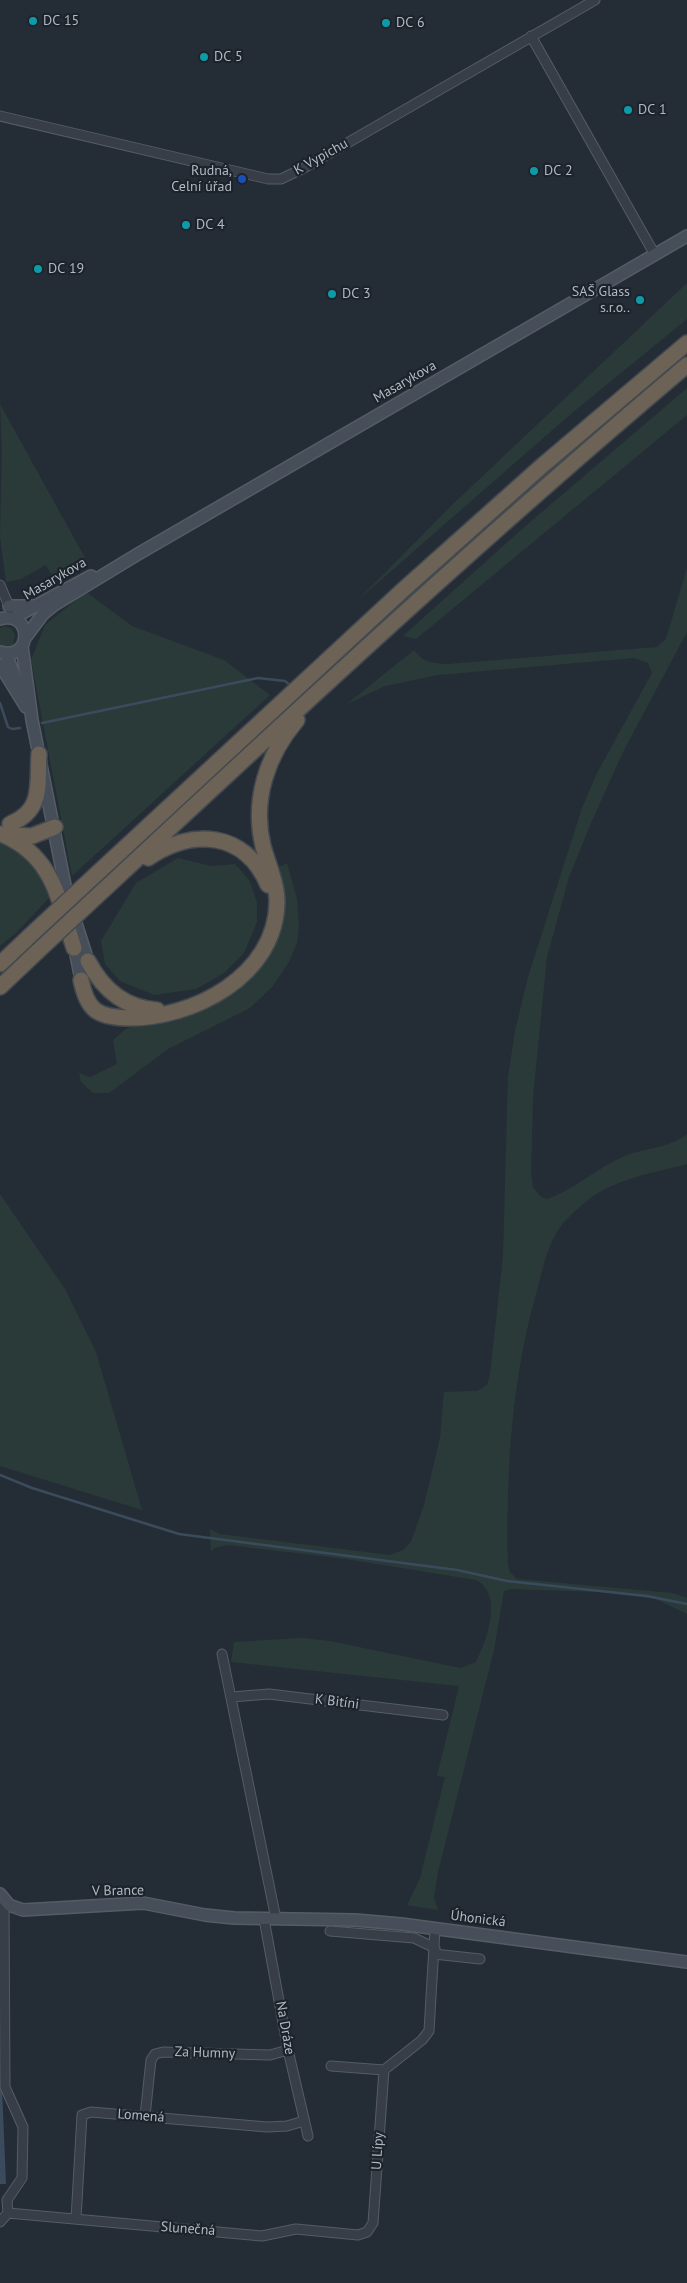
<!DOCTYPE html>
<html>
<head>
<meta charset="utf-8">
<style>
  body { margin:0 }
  canvas { display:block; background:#242c36 }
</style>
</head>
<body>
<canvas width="687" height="2283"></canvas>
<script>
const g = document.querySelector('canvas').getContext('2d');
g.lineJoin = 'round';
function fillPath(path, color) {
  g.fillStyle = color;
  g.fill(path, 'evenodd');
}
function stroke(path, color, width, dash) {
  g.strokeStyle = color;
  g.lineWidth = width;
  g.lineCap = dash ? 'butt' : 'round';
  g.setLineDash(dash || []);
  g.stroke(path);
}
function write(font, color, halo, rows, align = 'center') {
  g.font = font + ' "PT Sans",sans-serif';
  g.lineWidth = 4.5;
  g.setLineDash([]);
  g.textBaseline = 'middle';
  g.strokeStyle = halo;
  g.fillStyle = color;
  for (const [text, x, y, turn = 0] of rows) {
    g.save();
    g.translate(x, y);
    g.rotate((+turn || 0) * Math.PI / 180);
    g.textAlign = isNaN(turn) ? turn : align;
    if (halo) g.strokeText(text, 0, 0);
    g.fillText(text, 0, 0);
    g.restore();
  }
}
const green = new Path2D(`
  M 687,283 L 687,319 L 572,413 L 358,600 L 453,504 Z
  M 687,388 L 687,415 L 416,639 L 403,636 L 521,530 Z
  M 0,404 L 89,565 L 57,584 L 46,565 L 21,579 L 6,582 L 0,537 L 2,450 Z
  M 687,568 L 687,632 L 623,752 L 591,823 L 569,877 L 547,957 L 533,1097 L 531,1174 L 533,1187 L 540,1196 L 547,1199 C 574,1190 598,1167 625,1156 C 644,1148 671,1148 687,1134 L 687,1164 C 653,1173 608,1180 582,1205 C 574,1212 564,1221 558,1230 C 546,1249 542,1272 536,1294 C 511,1383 506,1473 508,1565 L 510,1572 L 517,1579 L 672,1593 L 687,1598 L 687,1614 L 656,1599 L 598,1592 L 511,1589 L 504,1591 L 494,1650 L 438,1872 L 434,1898 L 438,1910 L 407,1905 L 420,1878 L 445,1777 L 437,1776 L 459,1686 L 231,1662 L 234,1642 L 303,1638 L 330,1641 L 460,1668 L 476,1662 C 487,1640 504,1594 476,1580 L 346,1559 L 228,1545 L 214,1548 L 211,1552 L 210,1529 L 220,1534 L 390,1555 L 403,1550 L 411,1542 L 424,1505 L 440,1438 L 444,1392 L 477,1391 L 487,1385 L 490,1375 L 503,1256 L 508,1078 L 515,1031 L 528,977 L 582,808 L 597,773 L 652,673 L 648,663 L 634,658 L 438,675 L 385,686 L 347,704 L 414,650 C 423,663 433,663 448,664 L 657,647 L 666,639 Z
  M 86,592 L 132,626 L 224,660 L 270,695 L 72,876 L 31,660 L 45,625 Z
  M 5,626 L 12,629 L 15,635 L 13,645 L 5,648 L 0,646 L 0,628 Z
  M 0,842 L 30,856 L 49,898 L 16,933 L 0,946 Z
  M 178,858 L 211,866 L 235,864 L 249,880 L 257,902 L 257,922 L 244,953 L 224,973 L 196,989 L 154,995 L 120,981 L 105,964 L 101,941 L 136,883 Z
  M 287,863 L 297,899 L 299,925 L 297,943 L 289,962 L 272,987 L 250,1008 L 168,1049 L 109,1093 L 93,1093 L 81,1082 L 79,1073 L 90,1077 L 117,1064 L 113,1040 C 117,1037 123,1030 128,1028 C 140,1022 159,1025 173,1021 C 232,1005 285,967 282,899 C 282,889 278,879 276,869 Z
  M 0,1194 L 65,1289 L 96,1352 L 142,1510 L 0,1466 Z`);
const water = new Path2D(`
  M 0,2088 L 2,2088 L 6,2184 L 0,2184 Z`);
const stream = new Path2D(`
  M 0,703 L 8,727 L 12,729 L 20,728
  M 42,723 L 258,678 L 285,681 L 291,686
  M 0,1475 L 32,1488 L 179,1534 L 457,1570 L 507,1581 L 647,1596 L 687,1604`);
const street = new Path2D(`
  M 531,36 L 655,255
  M 0,116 L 268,179 L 281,179 L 304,168 L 595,0
  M 0,585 L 11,611
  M 222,1654 L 276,1919
  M 231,1697 L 269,1694 L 443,1715
  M 4,1900 L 5,2087 L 23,2127 L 22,2178 L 7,2200 L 8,2213
  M 264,1919 L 288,2050 L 308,2136
  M 330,1931 L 414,1938 L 435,1948
  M 434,1954 L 480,1959
  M 331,2066 L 384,2070
  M 145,2116 L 151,2060 L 155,2054 L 163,2052 L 270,2055 L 288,2050
  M 8,2213 L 262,2236 L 296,2229 L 358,2235 L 367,2232 L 373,2223 L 384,2070 L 422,2040 L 429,2031 L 435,1929
  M 76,2219 L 82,2115 L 91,2112 L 267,2127 L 287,2126 L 304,2121
  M 0,2222 L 8,2213`);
const secondary = new Path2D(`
  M 9,606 L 34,606
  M 15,617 L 91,576
  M 0,619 C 33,609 33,662 0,652
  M 25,638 L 43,614 L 54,605 L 138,554 L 687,236
  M 22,646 L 32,720 L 69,905
  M 6,654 L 18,685
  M 0,665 L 26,707
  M 72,911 L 88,961
  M 73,940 L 81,980
  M 0,1894 L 9,1905 L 23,1910 L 143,1903 L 205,1915 L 234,1918 L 355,1920 L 401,1924 L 687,1962`);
const highway = new Path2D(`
  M 10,824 C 44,810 37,785 39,754
  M 1,834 C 54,856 58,899 74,948
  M 9,835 L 32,836 L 55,827
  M 148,858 C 192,828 245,831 268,885
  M 104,867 L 403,590 L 543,465 L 687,343
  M 109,885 C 299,708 489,532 687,365
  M 88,961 C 102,988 124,1008 157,1010
  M 0,964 L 35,931
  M 81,980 C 87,1010 97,1017 127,1018 C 193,1019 276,976 277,902 C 277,883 268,864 263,846 C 252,800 267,755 297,720
  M 0,987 L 38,951`);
const highwayBridge = new Path2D(`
  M 35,931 L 104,867
  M 38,951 L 109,885`);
const markers = [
  [33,21,5,"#0f9aa8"],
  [386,23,5,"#0f9aa8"],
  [204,57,5,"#0f9aa8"],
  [628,110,5,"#0f9aa8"],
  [534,171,5,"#0f9aa8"],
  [242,179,5,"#1a4fb4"],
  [186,225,5,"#0f9aa8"],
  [38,269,5,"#0f9aa8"],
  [332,294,5,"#0f9aa8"],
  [640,300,5,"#0f9aa8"]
];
const poiNames = [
  ["DC 15",43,21],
  ["DC 6",396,23],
  ["DC 5",214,57],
  ["DC 1",638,110],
  ["Rudná,",232,171,"right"],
  ["Celní úřad",232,187,"right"],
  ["DC 2",544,171],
  ["DC 4",196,225],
  ["DC 19",48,269],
  ["SAŠ Glass",630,292,"right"],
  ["s.r.o..",630,308,"right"],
  ["DC 3",342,294]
];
const streetNames = [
  ["K Vypichu",321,157,-29],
  ["Masarykova",405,382,-30],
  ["Masarykova",55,579,-30],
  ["K Bitíni",337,1702,7],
  ["V Brance",118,1891,-1],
  ["Úhonická",478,1919,7],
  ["Na Dráze",285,2028,80],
  ["Za Humny",205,2053,2],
  ["Lomená",141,2116,4],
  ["U Lípy",378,2151,-86],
  ["Slunečná",188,2229,4]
];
fillPath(green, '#293a39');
fillPath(water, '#3b4b5d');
stroke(stream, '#3b4b5d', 2.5);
stroke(street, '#555c64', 11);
stroke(secondary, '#555c64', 14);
stroke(highway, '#424951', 18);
stroke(street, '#373e47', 9);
stroke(secondary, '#464e59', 11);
stroke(highway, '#6c6255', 15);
stroke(highwayBridge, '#424951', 18, []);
stroke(highwayBridge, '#6c6255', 15);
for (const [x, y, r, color] of markers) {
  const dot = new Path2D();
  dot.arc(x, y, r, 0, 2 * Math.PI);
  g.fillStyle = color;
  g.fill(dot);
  stroke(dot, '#1c232b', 2);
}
write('14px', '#b2b9c3', '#1c232b', poiNames, 'left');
write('14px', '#b2b9c3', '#1c232b', streetNames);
</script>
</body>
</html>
